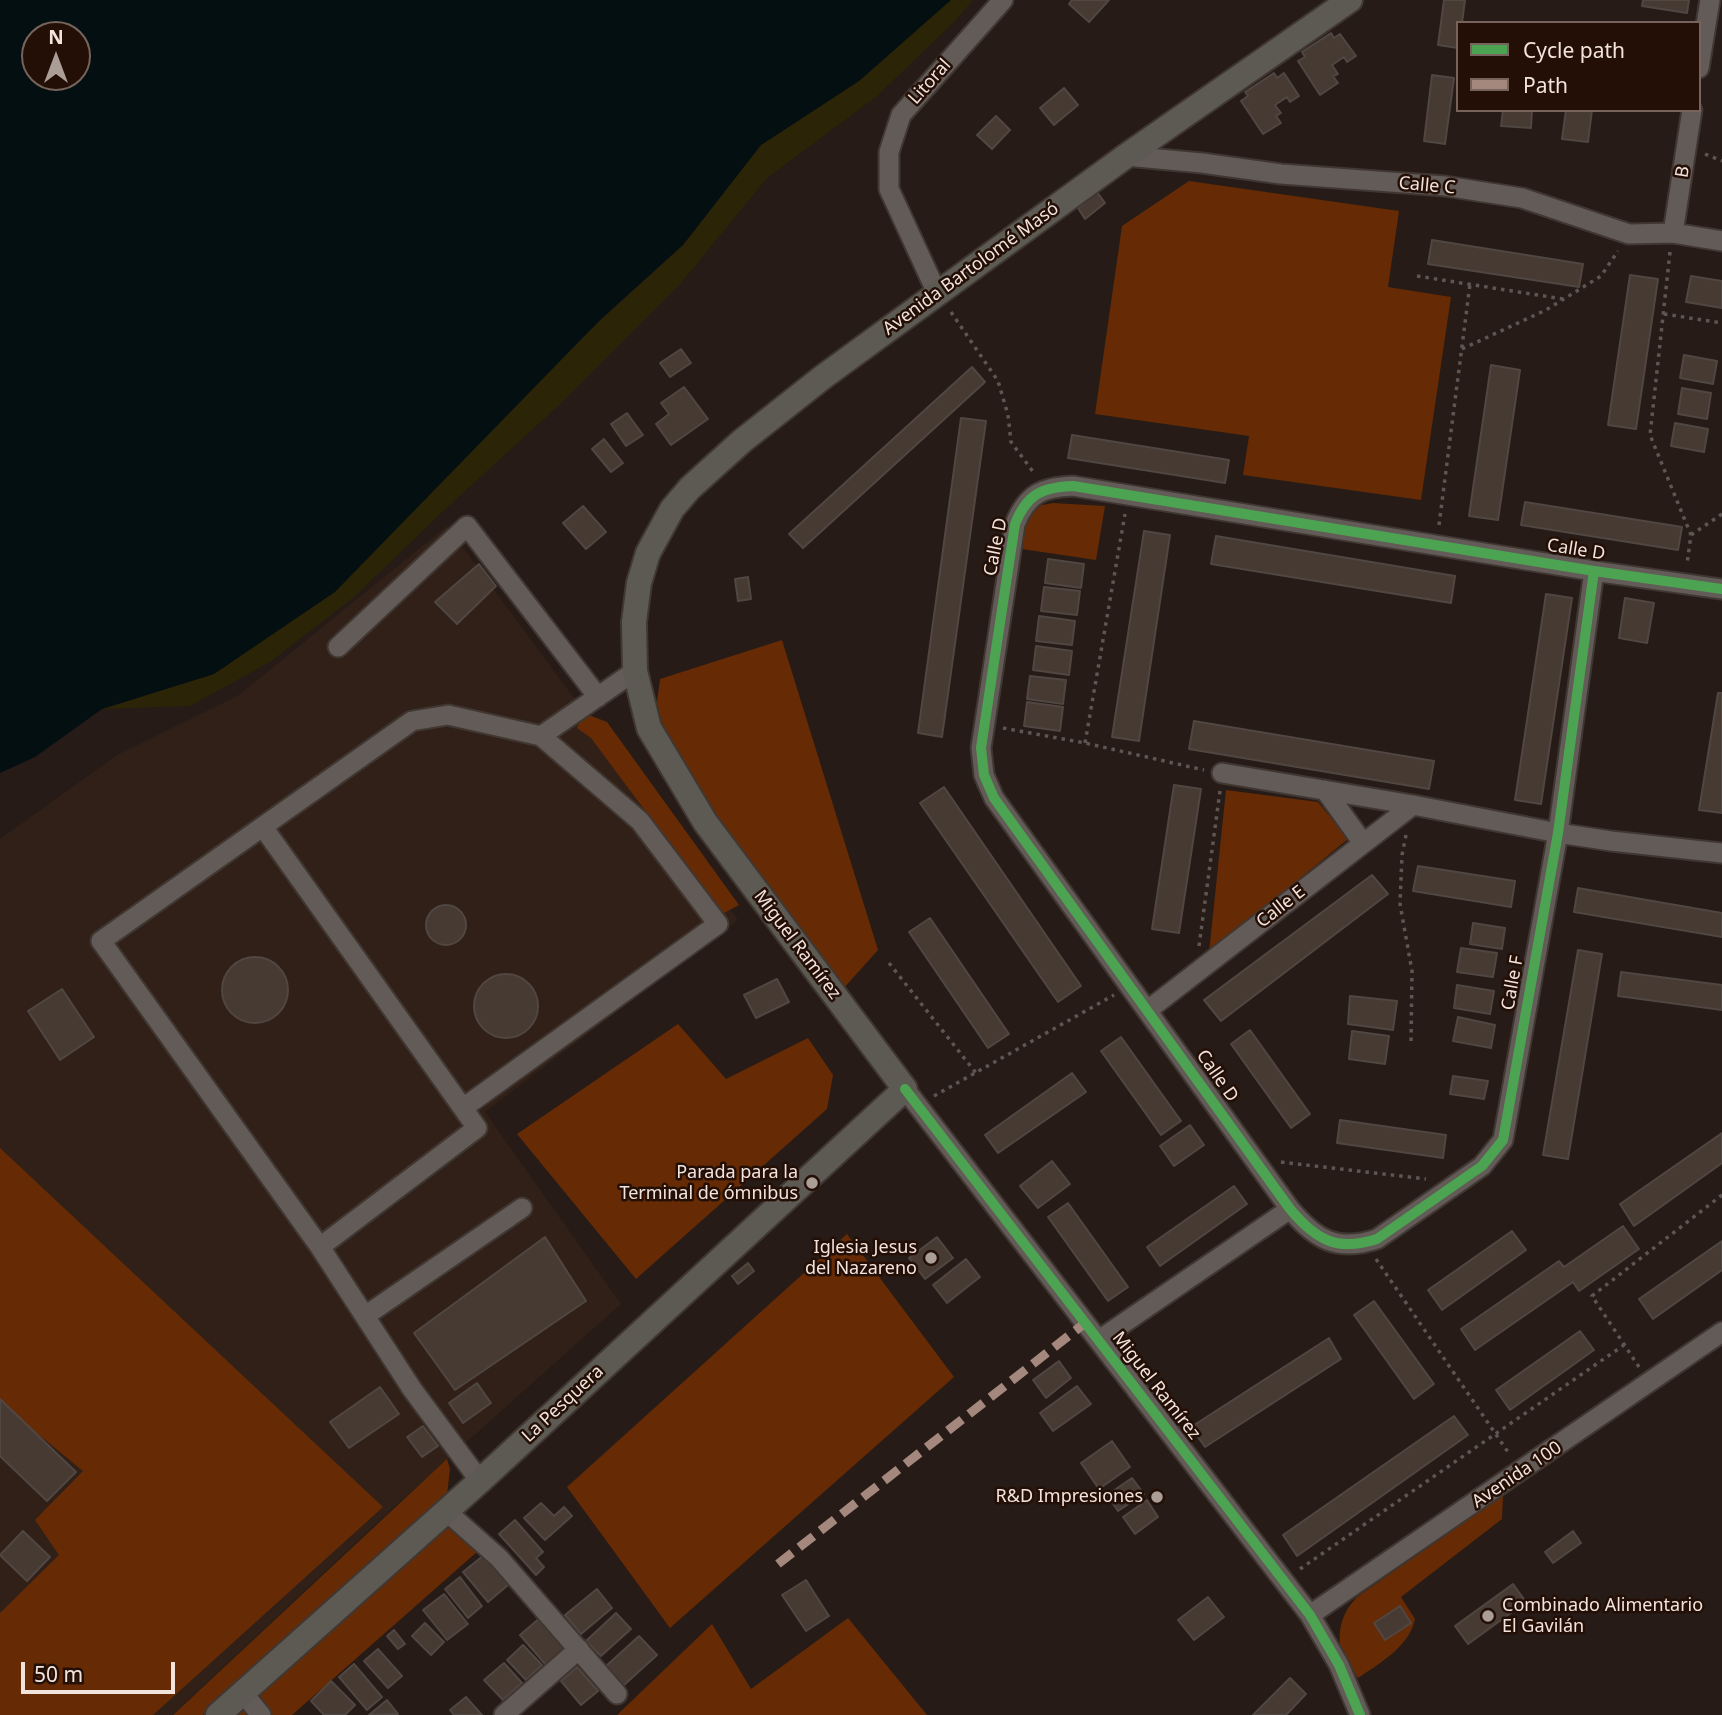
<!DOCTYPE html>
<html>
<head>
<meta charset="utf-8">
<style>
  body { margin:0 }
  #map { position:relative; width:1722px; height:1715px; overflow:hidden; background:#261b16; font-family:"Noto Sans",sans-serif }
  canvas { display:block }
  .legend { position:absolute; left:1456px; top:21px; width:245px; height:91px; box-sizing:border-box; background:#230f06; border:2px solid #76645c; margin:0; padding:9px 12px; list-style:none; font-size:21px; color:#f2e4dd }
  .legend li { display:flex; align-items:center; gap:14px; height:35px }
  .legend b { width:35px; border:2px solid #76645c }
  .north { position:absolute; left:21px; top:21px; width:70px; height:70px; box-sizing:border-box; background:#230f06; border:2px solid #76645c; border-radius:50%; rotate:0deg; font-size:19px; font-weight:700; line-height:28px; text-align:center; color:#f2e4dd }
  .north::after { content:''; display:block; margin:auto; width:24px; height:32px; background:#ab9e97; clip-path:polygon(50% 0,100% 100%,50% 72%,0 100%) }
  .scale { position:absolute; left:21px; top:1662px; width:154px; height:32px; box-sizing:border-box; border:4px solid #f2e4dd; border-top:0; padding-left:9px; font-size:21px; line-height:24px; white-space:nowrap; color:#f2e4dd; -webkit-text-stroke:5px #230f06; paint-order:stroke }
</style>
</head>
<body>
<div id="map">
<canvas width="1722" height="1715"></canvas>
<ul class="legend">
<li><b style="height:9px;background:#4ca352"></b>Cycle path</li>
<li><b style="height:9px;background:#a5887d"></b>Path</li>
</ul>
<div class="north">N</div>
<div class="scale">50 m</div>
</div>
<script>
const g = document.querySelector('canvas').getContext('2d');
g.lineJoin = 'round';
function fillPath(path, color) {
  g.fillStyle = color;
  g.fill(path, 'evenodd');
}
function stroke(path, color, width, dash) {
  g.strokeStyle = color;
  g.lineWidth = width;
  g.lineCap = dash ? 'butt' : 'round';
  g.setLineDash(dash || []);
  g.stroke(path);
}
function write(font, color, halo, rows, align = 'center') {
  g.font = font + ' "Noto Sans",sans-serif';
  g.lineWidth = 5;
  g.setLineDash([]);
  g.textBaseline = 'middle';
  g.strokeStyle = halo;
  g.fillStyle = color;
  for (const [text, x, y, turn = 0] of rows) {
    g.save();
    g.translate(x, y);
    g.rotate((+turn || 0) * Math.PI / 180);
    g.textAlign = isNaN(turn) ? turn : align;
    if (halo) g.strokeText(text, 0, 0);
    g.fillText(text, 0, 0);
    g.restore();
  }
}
const industrial = new Path2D(`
  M 447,526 L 738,920 L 485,1112 L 621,1304 L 394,1507 L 172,1715 L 0,1715 L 0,839 L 117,755 L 239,695 Z`);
const green = new Path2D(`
  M 1189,181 L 1399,211 L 1388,287 L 1451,297 L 1421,500 L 1243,475 L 1249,436 L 1095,414 L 1122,226 Z
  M 1053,503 L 1105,506 L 1096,560 L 1022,549 L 1028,514 L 1042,505 Z
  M 782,640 L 878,950 L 843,989 L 718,821 L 663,730 L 657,702 L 660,679 Z
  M 589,715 L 607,722 L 739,905 L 724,913 L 719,910 L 591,738 L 577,728 L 580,721 Z
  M 1226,790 L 1318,802 L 1348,839 L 1209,953 Z
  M 678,1024 L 726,1079 L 808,1038 L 833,1075 L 827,1109 L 636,1279 L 517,1134 Z
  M 0,1148 L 383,1507 L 153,1715 L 0,1715 L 0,1613 L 59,1555 L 35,1520 L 83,1471 L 0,1403 Z
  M 847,1234 L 954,1377 L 670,1628 L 567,1487 Z
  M 447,1459 L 450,1469 L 447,1496 L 203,1715 L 173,1715 Z
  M 1503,1495 L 1502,1519 L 1401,1597 L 1415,1619 C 1409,1647 1380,1663 1358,1678 C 1353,1671 1345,1662 1342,1654 C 1336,1633 1342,1612 1357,1597 Z
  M 451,1522 L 478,1551 L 292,1715 L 235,1715 Z
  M 848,1618 L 927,1715 L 617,1715 L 712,1624 L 751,1689 Z`);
const sand = new Path2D(`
  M 951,0 L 973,0 L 955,21 L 876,97 L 767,178 L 681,283 L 558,406 L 440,514 L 354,597 L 270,662 L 190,706 L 102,709 L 214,674 L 683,245 L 761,145 L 859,81 Z`);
const water = new Path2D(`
  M 0,0 L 951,0 L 859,81 L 761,145 L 683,245 L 601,319 L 335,592 L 214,674 L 102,709 L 35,757 L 0,773 ZM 35,35 L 77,35 L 77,77 L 35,77 Z`);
const building = new Path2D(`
  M 1072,0 L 1109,0 L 1089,22 L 1069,4 Z
  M 1444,0 L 1465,0 L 1462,23 L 1458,23 L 1458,48 L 1438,45 Z
  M 1643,0 L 1689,0 L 1687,13 L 1642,6 Z
  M 1331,33 L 1334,38 L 1340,34 L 1356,56 L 1347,62 L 1344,57 L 1332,65 L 1338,74 L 1333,76 L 1338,83 L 1320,95 L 1298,61 L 1305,57 L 1302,52 Z
  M 1274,73 L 1277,78 L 1284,73 L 1299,96 L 1290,102 L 1287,97 L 1275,105 L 1281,113 L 1276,116 L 1281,123 L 1263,134 L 1241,101 L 1248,96 L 1245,92 Z
  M 1432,75 L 1454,78 L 1445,144 L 1424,141 Z
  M 1064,88 L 1078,105 L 1054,125 L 1040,108 Z
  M 1503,110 L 1532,110 L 1531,128 L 1501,126 Z
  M 1566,110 L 1592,110 L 1588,142 L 1562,139 Z
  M 996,116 L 1010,130 L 992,149 L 977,135 Z
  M 1097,192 L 1105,203 L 1085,219 L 1078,208 Z
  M 1432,240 L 1583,264 L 1579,287 L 1428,264 Z
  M 1630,275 L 1658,279 L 1636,429 L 1608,425 Z
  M 1691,276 L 1722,281 L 1722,308 L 1686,302 Z
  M 681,349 L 691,363 L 670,377 L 660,363 Z
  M 1684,355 L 1717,361 L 1713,384 L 1680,378 Z
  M 1491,365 L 1520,370 L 1498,520 L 1469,516 Z
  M 972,367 L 985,382 L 803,548 L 789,534 Z
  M 684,387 L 708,419 L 671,445 L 656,424 L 669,414 L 661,403 Z
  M 1682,388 L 1711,393 L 1707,419 L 1678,414 Z
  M 627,413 L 643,435 L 626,446 L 611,424 Z
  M 961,418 L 986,421 L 942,737 L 918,733 Z
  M 1675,423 L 1708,429 L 1704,452 L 1671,446 Z
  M 1072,435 L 1229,460 L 1225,483 L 1068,458 Z
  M 604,439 L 623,463 L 611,472 L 592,449 Z
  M 1525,502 L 1682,527 L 1678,550 L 1521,525 Z
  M 583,506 L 606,532 L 586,549 L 563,523 Z
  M 1144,531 L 1170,535 L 1139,741 L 1112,737 Z
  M 1216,536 L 1455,576 L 1451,603 L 1211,564 Z
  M 1048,559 L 1084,564 L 1081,588 L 1045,583 Z
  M 479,564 L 496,586 L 457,624 L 435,602 Z
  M 748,577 L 751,599 L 738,601 L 735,579 Z
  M 1044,587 L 1080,591 L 1077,615 L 1041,611 Z
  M 1546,594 L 1572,598 L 1541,804 L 1515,800 Z
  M 1625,598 L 1654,603 L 1647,643 L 1619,638 Z
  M 1039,616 L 1075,621 L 1072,645 L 1036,641 Z
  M 1036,646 L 1072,651 L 1069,675 L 1033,670 Z
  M 1030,676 L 1066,680 L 1063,704 L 1027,699 Z
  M 1718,693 L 1722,693 L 1722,813 L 1699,810 Z
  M 1027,702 L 1063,707 L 1060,731 L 1024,726 Z
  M 1194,721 L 1434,761 L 1429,789 L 1189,749 Z
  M 1174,785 L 1201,789 L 1179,933 L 1152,929 Z
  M 944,787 L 1081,986 L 1058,1002 L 920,803 Z
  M 1418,866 L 1515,881 L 1511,907 L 1413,891 Z
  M 1372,875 L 1388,894 L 1221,1021 L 1204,1000 Z
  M 1578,888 L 1722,913 L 1722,937 L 1574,912 Z
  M426 925a20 20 0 1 1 40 0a20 20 0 1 1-40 0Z
  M 930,918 L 1009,1034 L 988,1048 L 909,932 Z
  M 1473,923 L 1505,928 L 1502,949 L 1470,944 Z
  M 1461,948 L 1497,953 L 1493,977 L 1457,972 Z
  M 1578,950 L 1602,954 L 1568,1159 L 1543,1155 Z
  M222 990a33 33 0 1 1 66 0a33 33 0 1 1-66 0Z
  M 1621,972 L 1722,985 L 1722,1010 L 1618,996 Z
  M474 1006a32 32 0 1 1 64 0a32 32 0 1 1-64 0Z
  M 777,979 L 789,1002 L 756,1018 L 744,995 Z
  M 1457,985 L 1494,991 L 1490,1014 L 1454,1008 Z
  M 62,989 L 94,1037 L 60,1060 L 28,1011 Z
  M 1350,996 L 1397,1001 L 1393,1030 L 1348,1024 Z
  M 1458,1017 L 1495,1025 L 1491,1048 L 1453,1041 Z
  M 1250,1030 L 1310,1114 L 1291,1128 L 1231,1044 Z
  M 1352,1031 L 1389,1036 L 1385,1064 L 1349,1059 Z
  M 1121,1037 L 1181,1121 L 1161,1135 L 1101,1051 Z
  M 1072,1073 L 1086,1092 L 998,1153 L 985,1135 Z
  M 1453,1076 L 1488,1081 L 1484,1099 L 1450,1094 Z
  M 1340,1120 L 1446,1135 L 1443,1158 L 1337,1143 Z
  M 1190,1125 L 1204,1145 L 1174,1166 L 1160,1146 Z
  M 1722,1133 L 1722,1163 L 1634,1226 L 1620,1204 Z
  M 1052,1161 L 1070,1184 L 1038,1208 L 1020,1186 Z
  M 1234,1186 L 1247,1204 L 1160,1266 L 1147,1247 Z
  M 1068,1203 L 1128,1287 L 1108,1301 L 1048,1217 Z
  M 1623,1226 L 1639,1249 L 1579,1291 L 1573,1282 L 1475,1350 L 1461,1329 L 1559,1261 L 1564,1267 Z
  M 1512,1231 L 1526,1250 L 1442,1310 L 1428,1290 Z
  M 545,1237 L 586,1301 L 455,1390 L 414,1333 Z
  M 937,1237 L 953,1258 L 925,1279 L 909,1258 Z
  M 1722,1241 L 1722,1270 L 1653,1319 L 1639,1299 Z
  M 966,1259 L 980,1277 L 947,1303 L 933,1285 Z
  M 748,1263 L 754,1271 L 738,1284 L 732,1276 Z
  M 1374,1301 L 1434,1384 L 1414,1399 L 1354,1315 Z
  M 1580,1331 L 1594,1350 L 1510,1410 L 1496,1390 Z
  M 1329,1338 L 1341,1359 L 1205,1447 L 1191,1427 Z
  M 1059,1361 L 1071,1378 L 1046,1398 L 1033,1380 Z
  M 477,1383 L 491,1403 L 463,1423 L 449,1403 Z
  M 1077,1386 L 1091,1404 L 1053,1431 L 1040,1413 Z
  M 380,1387 L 399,1414 L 349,1448 L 330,1422 Z
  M 0,1399 L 76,1472 L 47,1501 L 0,1456 Z
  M 1454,1416 L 1468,1435 L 1297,1556 L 1283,1535 Z
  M 423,1426 L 438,1446 L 422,1457 L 407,1437 Z
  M 1112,1441 L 1130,1467 L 1099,1489 L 1081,1463 Z
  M 1132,1478 L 1144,1494 L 1118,1511 L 1107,1495 Z
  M 1147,1500 L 1158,1517 L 1135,1534 L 1123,1517 Z
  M 541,1503 L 554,1516 L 564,1507 L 572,1516 L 545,1540 L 524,1518 Z
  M 515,1520 L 543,1552 L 536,1558 L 544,1567 L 536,1575 L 499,1534 Z
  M 23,1531 L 50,1557 L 27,1581 L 0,1555 Z
  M 1573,1531 L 1581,1543 L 1553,1563 L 1545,1552 Z
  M 484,1555 L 508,1585 L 488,1602 L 463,1572 Z
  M 460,1577 L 482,1606 L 468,1618 L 445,1589 Z
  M 806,1580 L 829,1616 L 806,1631 L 782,1595 Z
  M 1513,1584 L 1526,1602 L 1468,1644 L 1455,1626 Z
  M 597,1589 L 612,1608 L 581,1634 L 565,1615 Z
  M 444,1594 L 468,1624 L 447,1640 L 423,1610 Z
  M 1208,1597 L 1224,1617 L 1194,1640 L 1178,1620 Z
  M 1400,1606 L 1411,1623 L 1385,1640 L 1374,1623 Z
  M 616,1613 L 631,1629 L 601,1656 L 586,1641 Z
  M 541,1617 L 567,1647 L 546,1665 L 520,1635 Z
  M 425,1623 L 444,1642 L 431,1655 L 412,1636 Z
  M 394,1630 L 405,1644 L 398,1649 L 387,1636 Z
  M 639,1636 L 657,1655 L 623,1686 L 605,1667 Z
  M 523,1645 L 542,1665 L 526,1680 L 507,1660 Z
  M 378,1649 L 402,1676 L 388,1688 L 364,1661 Z
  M 504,1663 L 522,1683 L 503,1700 L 484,1680 Z
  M 354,1664 L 382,1697 L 367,1710 L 339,1677 Z
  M 577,1667 L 598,1691 L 581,1705 L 561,1681 Z
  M 1290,1678 L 1306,1694 L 1286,1715 L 1253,1715 Z
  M 331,1681 L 355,1705 L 345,1715 L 324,1715 L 311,1701 Z
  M 466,1697 L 482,1715 L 454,1715 L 450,1710 Z
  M 387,1700 L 398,1714 L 369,1715 Z`);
const path = new Path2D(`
  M 1705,154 L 1722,161
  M 1670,252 L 1650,435 L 1691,535 L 1687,564
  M 1417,276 L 1563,299
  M 951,312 L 998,381 L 1008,415 L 1011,442 L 1034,473
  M 1664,314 L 1722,323
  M 1462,349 L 1546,310 L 1601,276 L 1618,251
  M 1439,525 L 1470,284
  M 1691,535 L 1722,514
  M 1003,728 L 1085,743 L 1204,770
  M 1085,743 L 1125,514
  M 1406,835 L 1402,855 L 1400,904 L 1412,971 L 1411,1041
  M 1199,946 L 1220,791
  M 889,963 L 976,1073
  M 934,1096 L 1114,995
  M 1281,1162 L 1426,1179
  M 1376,1259 L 1510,1455
  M 1639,1367 L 1592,1296 L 1722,1195
  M 1300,1569 L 1624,1345`);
const minor = new Path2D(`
  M 1699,68 L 1710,0
  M 1126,156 L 1202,163 L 1281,174 L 1445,186 L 1522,198 L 1629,234 L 1673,233 L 1722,241
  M 1673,233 L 1692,110
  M 937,293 L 889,189 L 889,152 L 901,115 L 1003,0
  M 1594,571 L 1558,833 L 1503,1140 L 1482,1166 L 1377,1239 C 1337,1252 1316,1240 1290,1209 L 994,798 L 984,775 L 981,748 L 1015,524 C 1027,494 1042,487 1073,486 L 1594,571 L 1722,589
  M 338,647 L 467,526 L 598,697
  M 541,736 L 635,671
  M 1222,773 L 1413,805 L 1558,833 L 1611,841 L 1722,853
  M 1325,790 L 1363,843
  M 263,827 L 477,1128 L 320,1247
  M 1148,1010 L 1413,805
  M 905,1089 L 1310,1615 L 1339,1665 L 1360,1715
  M 463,1108 L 718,924 L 640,821 L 541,736 L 448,715 L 412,721 L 101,941 L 320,1247 L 412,1389 L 480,1481
  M 365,1316 L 522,1208
  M 1099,1340 L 1290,1209
  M 446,1511 L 499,1558 L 617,1694
  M 1310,1615 L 1722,1332
  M 243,1693 L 261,1715
  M 504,1715 L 579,1649`);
const major = new Path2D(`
  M 218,1715 L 480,1481 L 905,1089 L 705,822 L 649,728 L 635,671 L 634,622 L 639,583 L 648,553 L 672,509 L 690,488 L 742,441 L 823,377 L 1126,156 L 1350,0`);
const quiet = new Path2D(`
  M 778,1564 L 1085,1323`);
const cycleway = new Path2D(`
  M 1594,571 L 1558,833 L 1503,1140 L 1482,1166 L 1377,1239 C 1337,1252 1316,1240 1290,1209 L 994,798 L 984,775 L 981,748 L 1015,524 C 1027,494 1042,487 1073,486 L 1594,571 L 1722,589
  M 905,1089 L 1310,1615 L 1339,1665 L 1360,1715`);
const markers = [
  [812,1183,7,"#ab9e97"],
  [931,1258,7,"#ab9e97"],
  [1157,1497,7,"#ab9e97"],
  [1488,1616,7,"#ab9e97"]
];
const streetNames = [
  ["Litoral",930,82,-48],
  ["B",1683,172,-81],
  ["Calle C",1427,186,5],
  ["Avenida Bartolomé Masó",971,269,-36],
  ["Calle D",996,547,-79],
  ["Calle D",1576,550,9],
  ["Calle E",1281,907,-38],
  ["Miguel Ramírez",797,945,53],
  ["Calle F",1513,983,-80],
  ["Calle D",1217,1076,55],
  ["Miguel Ramírez",1156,1386,52],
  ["La Pesquera",563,1404,-43],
  ["Avenida 100",1517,1475,-34]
];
const poiNames = [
  ["Parada para la",798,1173],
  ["Terminal de ómnibus",798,1194],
  ["Iglesia Jesus",917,1248],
  ["del Nazareno",917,1269],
  ["R&D Impresiones",1143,1497],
  ["Combinado Alimentario",1502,1606,"left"],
  ["El Gavilán",1502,1627,"left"]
];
fillPath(industrial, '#302017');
fillPath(green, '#662b05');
fillPath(sand, '#2c2406');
fillPath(water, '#040f11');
fillPath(building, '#473a33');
stroke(building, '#504642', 2);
stroke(minor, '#403732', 23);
stroke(major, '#403732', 28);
stroke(path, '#5e5652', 3.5, [3.5, 5]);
stroke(minor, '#635b57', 19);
stroke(major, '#5c5a52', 24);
stroke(quiet, '#a5887d', 9, [18, 9]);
stroke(cycleway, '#4ca352', 10);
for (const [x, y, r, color] of markers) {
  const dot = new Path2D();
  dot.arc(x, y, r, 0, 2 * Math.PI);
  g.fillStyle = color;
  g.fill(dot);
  stroke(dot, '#230f06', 2.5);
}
write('18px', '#f2e4dd', '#230f06', streetNames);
write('18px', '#f2e4dd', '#230f06', poiNames, 'right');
</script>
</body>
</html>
